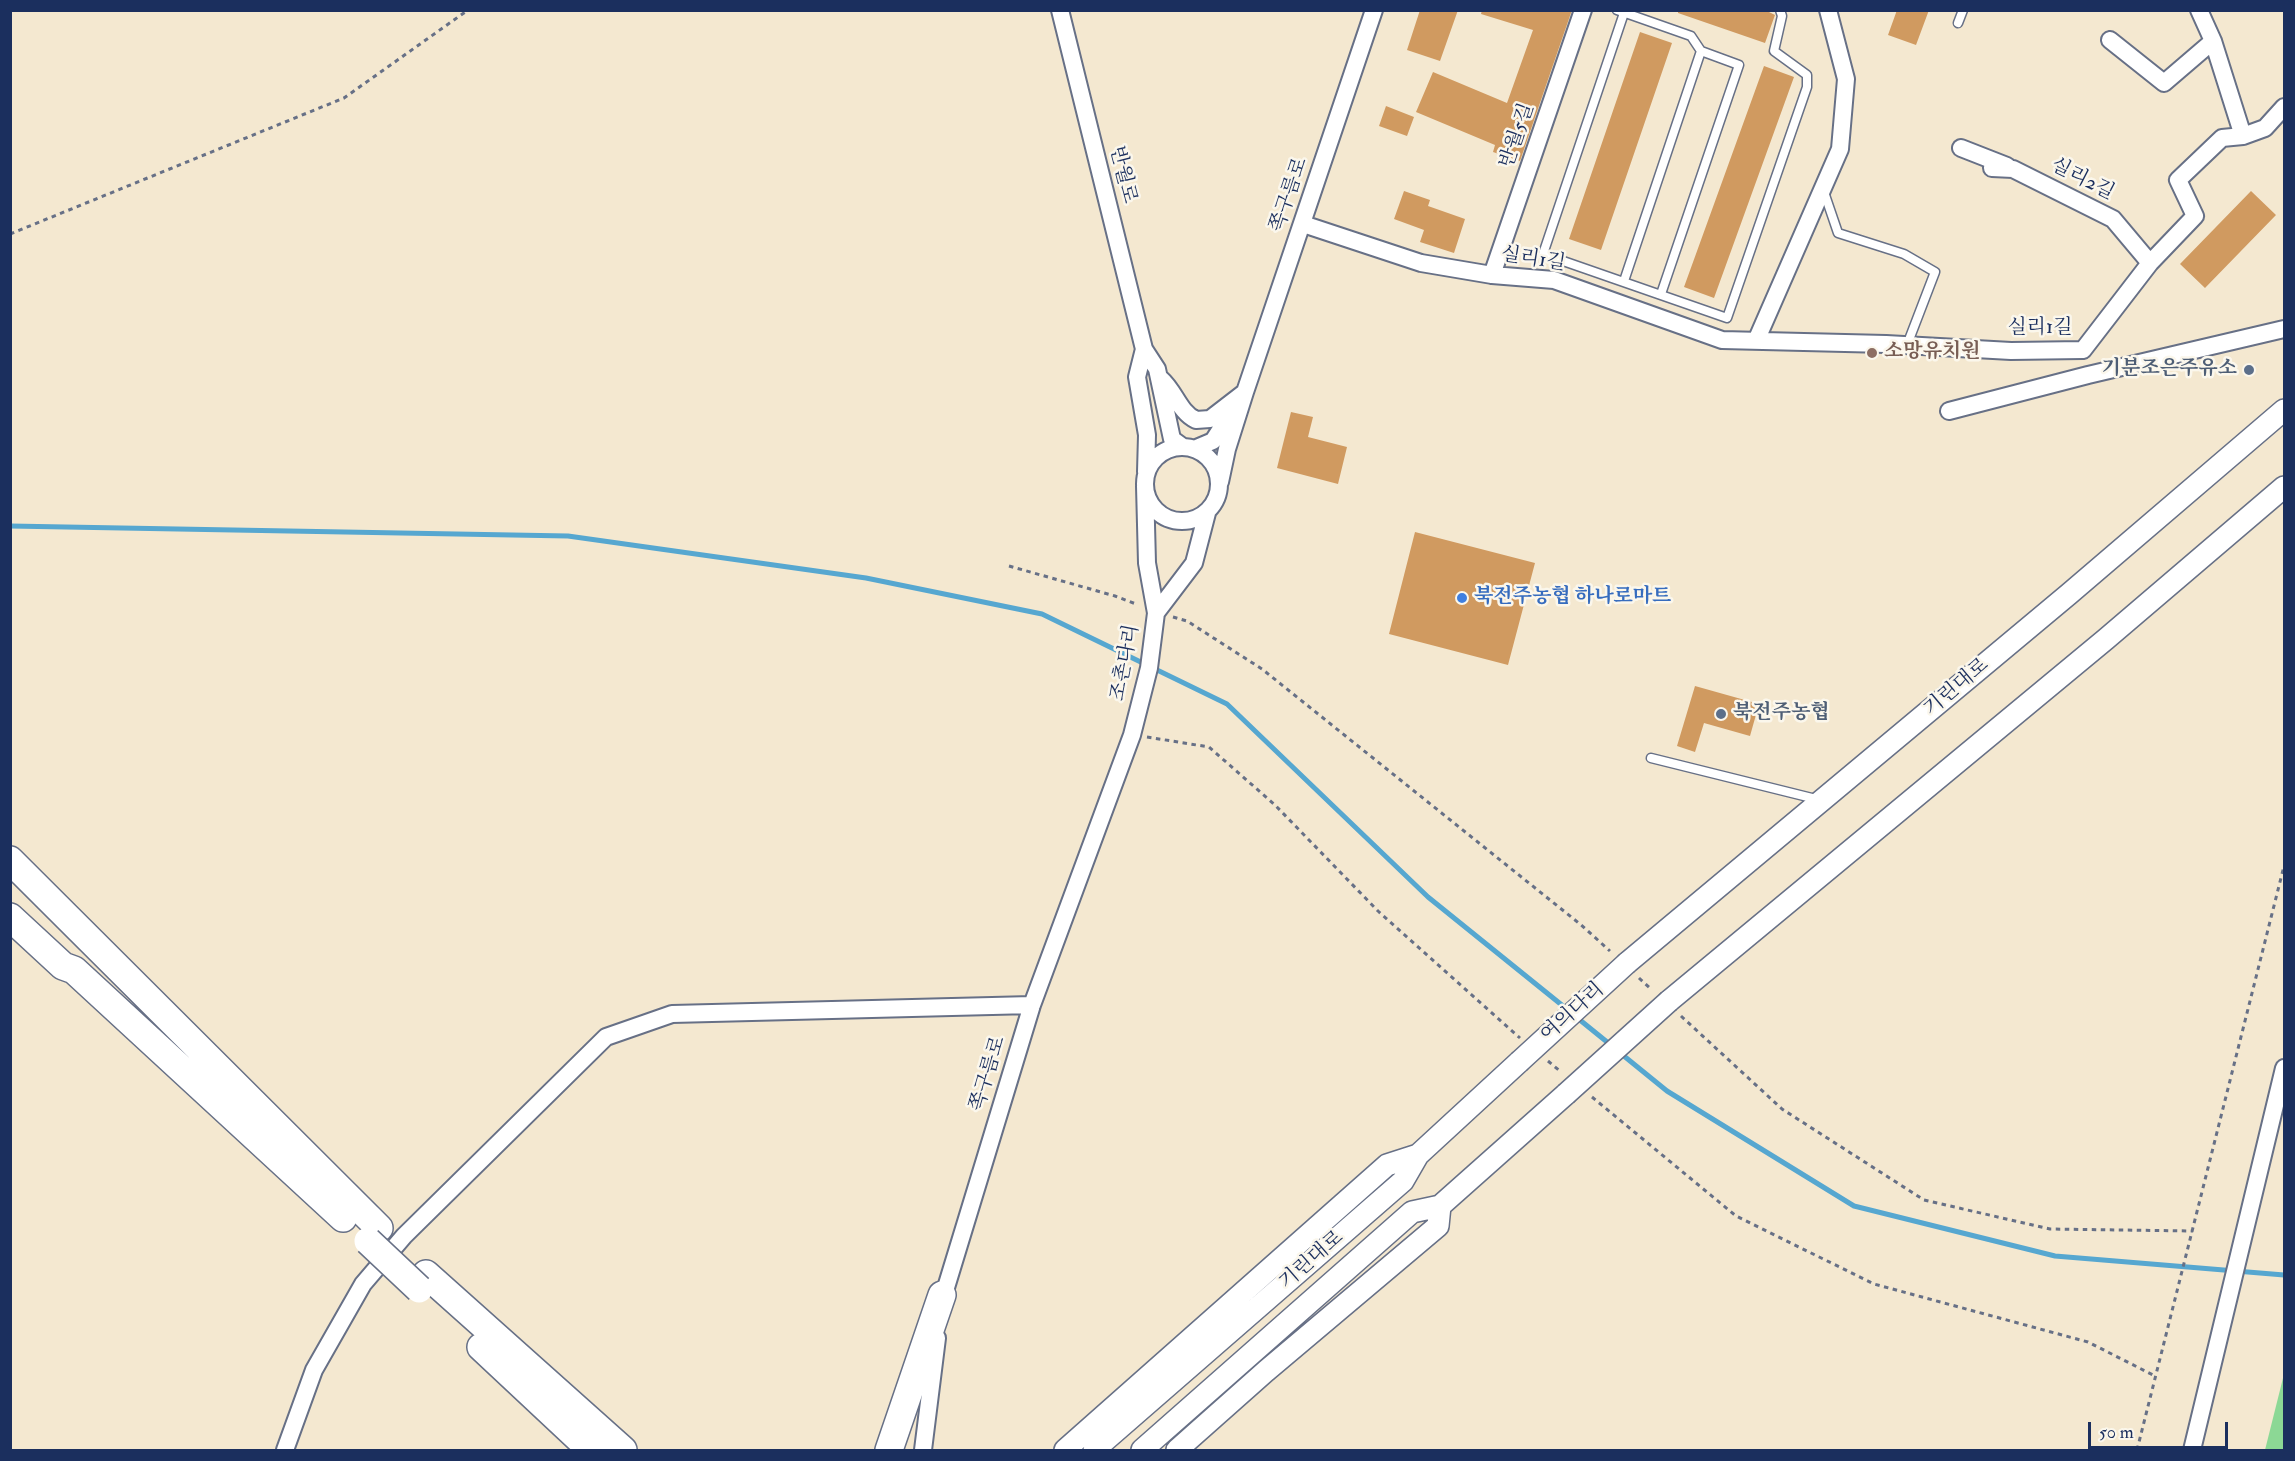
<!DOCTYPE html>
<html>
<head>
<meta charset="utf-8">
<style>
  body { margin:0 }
  #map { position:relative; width:2295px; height:1461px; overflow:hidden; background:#f4e8d0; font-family:"IM FELL Double Pica",serif }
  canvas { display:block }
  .frame { position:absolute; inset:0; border:12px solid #1b2f5e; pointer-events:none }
  .scale { position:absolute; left:2088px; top:1422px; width:140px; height:27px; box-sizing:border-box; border:3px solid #1b2f5e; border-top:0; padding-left:8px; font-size:18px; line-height:21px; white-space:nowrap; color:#1b2f5e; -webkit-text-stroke:4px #fbf7ec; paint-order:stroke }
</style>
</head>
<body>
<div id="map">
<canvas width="2295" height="1461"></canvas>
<div class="frame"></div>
<div class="scale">50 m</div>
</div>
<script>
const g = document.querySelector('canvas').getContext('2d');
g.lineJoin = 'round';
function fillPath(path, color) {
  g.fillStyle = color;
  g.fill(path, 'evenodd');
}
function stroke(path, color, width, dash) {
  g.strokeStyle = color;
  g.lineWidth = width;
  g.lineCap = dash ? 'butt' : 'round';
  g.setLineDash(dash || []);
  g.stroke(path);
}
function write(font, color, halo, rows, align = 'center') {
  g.font = font + ' "IM FELL Double Pica","Noto Serif KR",serif';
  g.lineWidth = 5;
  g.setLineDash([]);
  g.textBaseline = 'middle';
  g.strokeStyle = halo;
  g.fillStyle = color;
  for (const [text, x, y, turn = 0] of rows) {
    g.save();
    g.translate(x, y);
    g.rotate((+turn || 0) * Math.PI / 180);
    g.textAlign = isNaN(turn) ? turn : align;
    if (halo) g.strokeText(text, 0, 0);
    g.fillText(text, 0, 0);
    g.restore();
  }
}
const green = new Path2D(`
  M 2284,1374 L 2284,1450 L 2265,1450 Z`);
const stream = new Path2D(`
  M 10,526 L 568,536 L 866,578 L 1042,614 L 1227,704 L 1428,897 L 1568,1010
  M 1575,1016 L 1612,1046
  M 1619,1052 L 1667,1091 L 1854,1206 L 2055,1256 L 2284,1275`);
const building = new Path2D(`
  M 1420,10 L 1458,10 L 1440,61 L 1407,50 Z
  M 1482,10 L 1572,10 L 1520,161 L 1493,152 L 1495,145 L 1416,112 L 1433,72 L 1507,103 L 1533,30 L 1481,14 Z
  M 1678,10 L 1765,10 L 1775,15 L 1765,43 L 1678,13 Z
  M 1897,10 L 1929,10 L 1916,45 L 1888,35 Z
  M 1640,32 L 1672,43 L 1601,250 L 1569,239 Z
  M 1764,66 L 1794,77 L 1714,298 L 1684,287 Z
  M 1386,106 L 1414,117 L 1407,136 L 1379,126 Z
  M 1404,191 L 1430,200 L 1428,206 L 1465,219 L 1454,253 L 1420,242 L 1424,230 L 1394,219 Z
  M 2251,191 L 2276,215 L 2205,288 L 2180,264 Z
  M 1291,412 L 1313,417 L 1308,437 L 1347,447 L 1338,484 L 1277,468 Z
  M 1415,532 L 1535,563 L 1508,665 L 1389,634 Z
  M 1695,686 L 1759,704 L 1750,736 L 1704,723 L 1695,752 L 1677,746 Z`);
const path = new Path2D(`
  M 10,234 L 344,98 L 468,10
  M 1009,566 L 1115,596 L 1136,604
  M 1173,617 L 1187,621 L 1262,669 L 1580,924 L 1610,951
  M 1147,737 L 1209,747 L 1275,805 L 1378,911 L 1520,1038
  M 1639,978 L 1652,990
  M 1681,1016 L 1782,1109 L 1924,1200 L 2050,1229 L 2193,1231
  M 1548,1061 L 1561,1072
  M 1592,1097 L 1736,1216 L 1874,1284 L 2088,1342 L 2155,1376
  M 2137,1450 L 2284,866`);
const service = new Path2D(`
  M 1617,10 L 1691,36 L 1701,51 L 1739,65 L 1661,294
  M 1625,10 L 1543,254 L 1727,318 L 1807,87 L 1807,75 L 1774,51 L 1782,16 L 1780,10
  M 1958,23 L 1963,10
  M 1824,192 L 1838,233 L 1904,254 L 1935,272 L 1907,345
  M 1624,281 L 1701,51
  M 1651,758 L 1820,800`);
const minor = new Path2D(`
  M 1060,10 L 1144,349 L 1157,369 L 1172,439 L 1183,447
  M 2199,10 L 2213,41 L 2243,136
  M 2110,40 L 2164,83 L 2213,41
  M 1961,148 L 2007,166
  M 1992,168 L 2013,169 L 2113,219 L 2150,263
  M 1303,224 L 1421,263 L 1492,275 L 1554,280 L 1722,340 L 1886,344 L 2011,351 L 2083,350
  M 1492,275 L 1583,10
  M 1756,341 L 1840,149 L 1846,79 L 1828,10
  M 1144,349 L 1137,377 L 1147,435 L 1146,472
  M 2083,350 L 2150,263 L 2195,216 L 2178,180 L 2222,138 L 2243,136 L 2265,128 L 2284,107
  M 1161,379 C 1175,391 1179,412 1196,420 L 1210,419 L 1245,392
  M 1949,411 L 2088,375 L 2284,329
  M1145 484a37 37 0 1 1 74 0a37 37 0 1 1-74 0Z
  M 1194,449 L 1213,441 L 1233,410
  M 1220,482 L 1227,449 L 1245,392 L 1374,10
  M 1156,613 L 1194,563 L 1207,513
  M 941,1304 L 1032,1005 L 1132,735 L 1149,668 L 1156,613 L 1147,563 L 1145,486
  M 285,1450 L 314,1370 L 363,1284 L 404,1236 L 606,1037 L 672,1014 L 1032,1005
  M 923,1450 L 937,1338
  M 2192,1450 L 2284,1068`);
const tertiary = new Path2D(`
  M 1627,963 L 2069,594 L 2284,410
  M 1669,1001 L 2106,639 L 2284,487
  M 1065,1450 L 1387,1165 L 1418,1155
  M 1094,1450 L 1403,1181 L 1418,1155 L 1519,1062
  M 1142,1450 L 1412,1212 L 1440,1206 L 1566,1094
  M 1177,1450 L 1266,1371 L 1438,1226 L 1440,1206`);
const primary = new Path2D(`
  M 10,860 L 379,1228
  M 10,917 L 63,966 L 74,970 L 343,1218
  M 426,1274 L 623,1450
  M 481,1347 L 591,1450
  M 889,1450 L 942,1295`);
const tertiaryBridge = new Path2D(`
  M 1519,1062 L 1627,963
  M 1566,1094 L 1669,1001`);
const primaryBridge = new Path2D(`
  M 368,1241 L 419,1289`);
const markers = [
  [1872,353,6,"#8d6e63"],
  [2249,370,6,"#5c6f8a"],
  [1462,598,6,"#3f7fe0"],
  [1721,714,6,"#5c6f8a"]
];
const streetNames = [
  ["반월5길",1518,136,-71],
  ["반월로",1122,175,76],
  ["실리2길",2082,180,27],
  ["쪽구름로",1290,195,-71],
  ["실리1길",1533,260,9],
  ["실리1길",2040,329],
  ["조촌다리",1126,663,-79],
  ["기린대로",1957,688,-40],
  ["여의다리",1573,1013,-42],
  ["쪽구름로",989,1074,-73],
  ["기린대로",1312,1261,-41]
];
const educationNames = [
  ["소망유치원",1884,353]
];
const serviceNames = [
  ["기분조은주유소",2237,370],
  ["북전주농협",1733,714,"left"]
];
const shopNames = [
  ["북전주농협 하나로마트",1474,598]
];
fillPath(green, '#8cd895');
stroke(stream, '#56a7d0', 5);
fillPath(building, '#d09a60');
stroke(service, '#677086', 11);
stroke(minor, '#677086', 20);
stroke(tertiary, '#677086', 24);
stroke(primary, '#677086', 30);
stroke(path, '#677086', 3, [4.5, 4.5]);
stroke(service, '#fff', 8);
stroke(minor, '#fff', 16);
stroke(tertiary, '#fff', 21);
stroke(primary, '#fff', 27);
stroke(tertiaryBridge, '#677086', 24, []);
stroke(primaryBridge, '#677086', 30, []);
stroke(tertiaryBridge, '#fff', 21);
stroke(primaryBridge, '#fff', 27);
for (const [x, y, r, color] of markers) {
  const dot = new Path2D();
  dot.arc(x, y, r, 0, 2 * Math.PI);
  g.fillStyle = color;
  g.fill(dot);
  stroke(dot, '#fbf7ec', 2);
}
write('20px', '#1b2f5e', '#fbf7ec', streetNames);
write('bold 20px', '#785e54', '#fbf7ec', educationNames, 'left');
write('bold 20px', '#4e5e75', '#fbf7ec', serviceNames, 'right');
write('bold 20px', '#366cbe', '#fbf7ec', shopNames, 'left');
</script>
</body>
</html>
